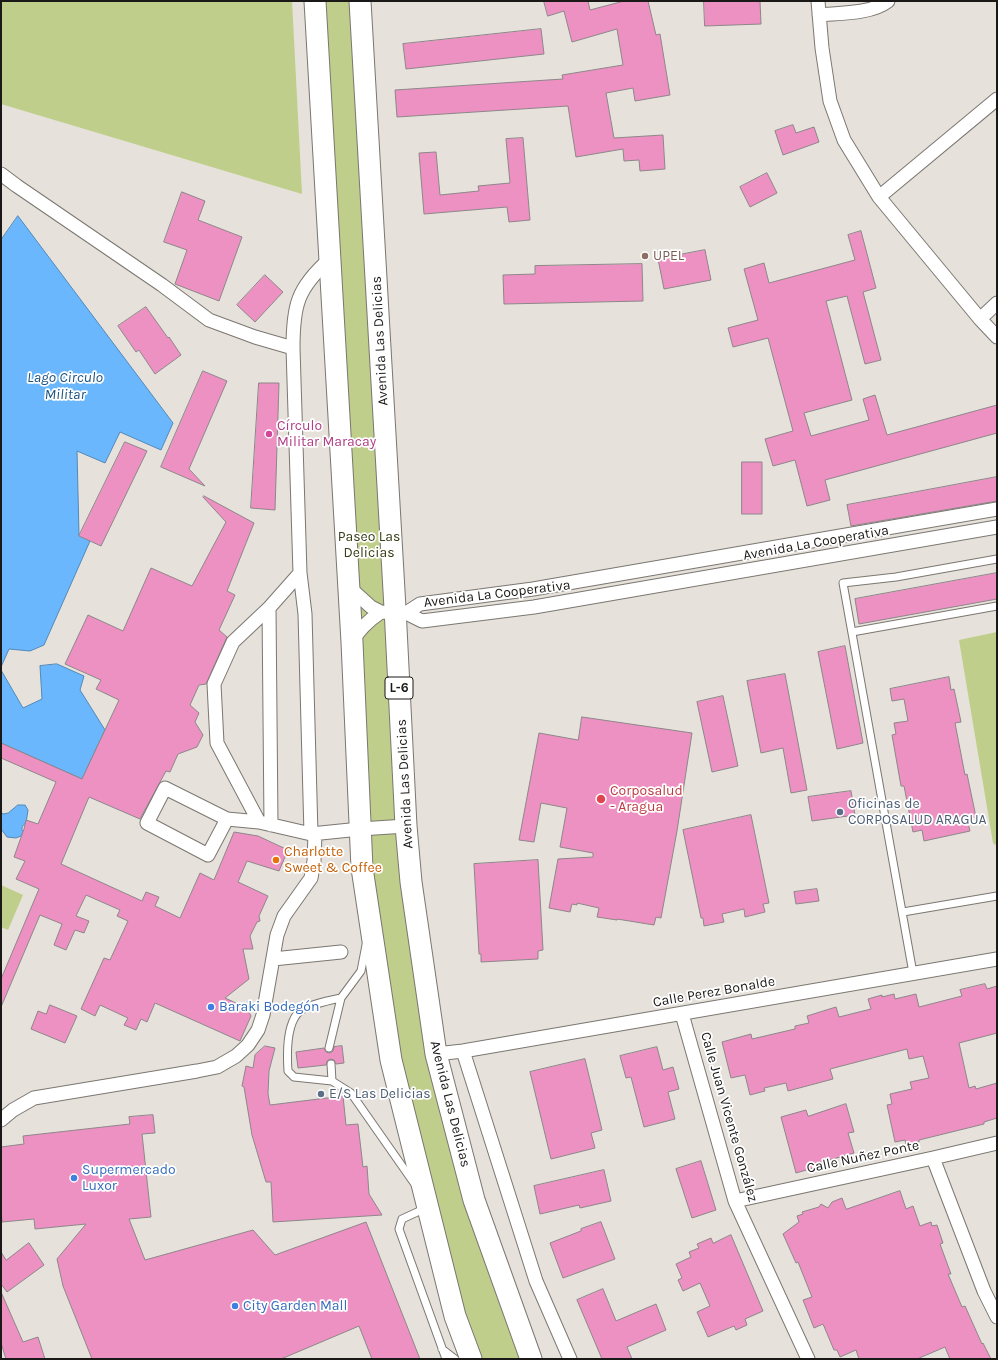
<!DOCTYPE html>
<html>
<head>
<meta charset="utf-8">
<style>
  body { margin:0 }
  #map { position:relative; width:998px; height:1360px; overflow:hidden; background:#e6e1da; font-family:Karla,sans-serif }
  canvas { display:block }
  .frame { position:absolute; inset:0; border:2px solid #1b1917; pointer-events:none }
</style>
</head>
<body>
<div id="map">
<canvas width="998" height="1360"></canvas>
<div class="frame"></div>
</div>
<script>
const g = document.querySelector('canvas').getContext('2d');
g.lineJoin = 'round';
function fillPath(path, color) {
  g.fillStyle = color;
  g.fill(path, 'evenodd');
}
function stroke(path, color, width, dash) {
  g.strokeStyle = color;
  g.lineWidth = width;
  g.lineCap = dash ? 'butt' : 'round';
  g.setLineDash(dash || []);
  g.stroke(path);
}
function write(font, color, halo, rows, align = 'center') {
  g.font = font + ' Karla,sans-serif';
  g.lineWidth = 3.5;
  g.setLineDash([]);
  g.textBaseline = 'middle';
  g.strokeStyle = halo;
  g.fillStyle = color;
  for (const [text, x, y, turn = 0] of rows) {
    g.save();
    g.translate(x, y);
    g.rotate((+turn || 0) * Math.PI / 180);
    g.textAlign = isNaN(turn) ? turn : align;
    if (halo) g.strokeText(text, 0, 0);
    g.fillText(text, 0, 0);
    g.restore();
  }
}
const green = new Path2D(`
  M 1,1 L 292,1 L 302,194 L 1,104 Z
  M 315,1 L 360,1 L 395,606 L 436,1054 L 531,1359 L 471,1359 L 391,1060 L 362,868 Z
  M 997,632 L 997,846 L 993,843 L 959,640 Z
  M 1,885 L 23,895 L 8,930 L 1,927 Z`);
const water = new Path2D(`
  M 18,216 L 173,423 L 161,450 L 120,432 L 105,463 L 77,451 L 79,535 L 90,541 L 44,645 L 30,651 L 9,649 L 1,667 L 1,240 Z
  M 57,664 L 84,676 L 80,690 L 105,730 L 82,779 L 1,743 L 1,670 L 23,708 L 42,699 L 40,666 Z
  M 18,805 L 25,805 L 28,810 L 26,823 C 22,826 21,828 23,832 L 21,836 L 16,838 L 7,837 L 1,829 L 1,813 L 4,814 L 8,813 Z`);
const building = new Path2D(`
  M 544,1 L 588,1 L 590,10 L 624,1 L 648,1 L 656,35 L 660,34 L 670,95 L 635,101 L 633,88 L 606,93 L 614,138 L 663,135 L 665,169 L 640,171 L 639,160 L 624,161 L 623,149 L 576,157 L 568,106 L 397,117 L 395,90 L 563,79 L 562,75 L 623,65 L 617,29 L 572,42 L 564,11 L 548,16 Z
  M 704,1 L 760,1 L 761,24 L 705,26 Z
  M 541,29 L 544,54 L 406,69 L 403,44 Z
  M 793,125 L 796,133 L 814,127 L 819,142 L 783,155 L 775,131 Z
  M 523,138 L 530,220 L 509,222 L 507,207 L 424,214 L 419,153 L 436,152 L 440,195 L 479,191 L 478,186 L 510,183 L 506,139 Z
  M 767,173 L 777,193 L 750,207 L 740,187 Z
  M 182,192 L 205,201 L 198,220 L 242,237 L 219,301 L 175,284 L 187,250 L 164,242 Z
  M 861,231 L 876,288 L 863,292 L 881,360 L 865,364 L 847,296 L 826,301 L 852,400 L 804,413 L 811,436 L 869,420 L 863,399 L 875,395 L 887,435 L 997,405 L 997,433 L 825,480 L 830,500 L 807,506 L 795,460 L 773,466 L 765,439 L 793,431 L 768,338 L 733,347 L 728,328 L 758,320 L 744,269 L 764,263 L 769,283 L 855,260 L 848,235 Z
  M 705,250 L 711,280 L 664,289 L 658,259 Z
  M 642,264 L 643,301 L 504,304 L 503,275 L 535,274 L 535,266 Z
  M 265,275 L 283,292 L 255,322 L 237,305 Z
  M 146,307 L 168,338 L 169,337 L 181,355 L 155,374 L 139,350 L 136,352 L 118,326 Z
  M 203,371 L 227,381 L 189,469 L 205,486 L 161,467 Z
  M 259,383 L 279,383 L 275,510 L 251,508 Z
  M 125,442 L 147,451 L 101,546 L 79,536 Z
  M 742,462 L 762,462 L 762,514 L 742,514 Z
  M 997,477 L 997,501 L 851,526 L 847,505 Z
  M 204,496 L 254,523 L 227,591 L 235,595 L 219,630 L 227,637 L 206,684 L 199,685 L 190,705 L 199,713 L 195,722 L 203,735 L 197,747 L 178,754 L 170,772 L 166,771 L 140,819 L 89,797 L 61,864 L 142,901 L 146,892 L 159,897 L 155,906 L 180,918 L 200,873 L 214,880 L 234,832 L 258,836 L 288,850 L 279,871 L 247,861 L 238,882 L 268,896 L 259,916 L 260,921 L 257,922 L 250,936 L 253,949 L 243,949 L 249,979 L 225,998 L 247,1008 L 251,1016 L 240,1041 L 155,1003 L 147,1022 L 141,1019 L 136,1030 L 124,1025 L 128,1018 L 100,1005 L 95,1016 L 81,1009 L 104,958 L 110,960 L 128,921 L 117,916 L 120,910 L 86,895 L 76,916 L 89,921 L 84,933 L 75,930 L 66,950 L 54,945 L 62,924 L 40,915 L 1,1007 L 1,979 L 39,889 L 16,879 L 25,861 L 14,857 L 24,829 L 26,820 L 38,824 L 56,782 L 1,758 L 1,743 L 82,779 L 119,700 L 96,689 L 101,680 L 65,664 L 88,615 L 123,631 L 151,568 L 192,586 L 226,522 L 203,497 Z
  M 997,573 L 997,599 L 859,624 L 855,599 Z
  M 845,646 L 863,743 L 837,749 L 818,652 Z
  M 785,674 L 807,790 L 791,793 L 783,748 L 761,753 L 747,681 Z
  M 949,677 L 951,690 L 954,689 L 961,722 L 955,723 L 965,775 L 967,774 L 976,817 L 967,819 L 970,831 L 924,841 L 922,830 L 913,832 L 904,786 L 901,786 L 892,735 L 896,734 L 894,723 L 908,721 L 904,699 L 892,701 L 890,689 Z
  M 723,696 L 738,766 L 712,772 L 697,702 Z
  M 582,717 L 692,733 L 677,831 L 661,918 L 656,917 L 654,925 L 617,919 L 617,920 L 597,917 L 599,908 L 577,903 L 577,905 L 572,904 L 570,912 L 549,908 L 558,859 L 593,857 L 593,853 L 560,847 L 567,808 L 541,803 L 534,842 L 519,840 L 539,733 L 578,740 Z
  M 851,791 L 855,815 L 812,821 L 808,797 Z
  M 751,815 L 769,903 L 763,904 L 765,912 L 745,917 L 744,909 L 722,914 L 724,922 L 704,926 L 703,918 L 701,918 L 683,830 Z
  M 538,860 L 543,950 L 538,951 L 538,959 L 481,962 L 481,954 L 479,954 L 474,864 Z
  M 817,889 L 819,901 L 796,904 L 794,892 Z
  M 985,984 L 987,989 L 997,986 L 997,1033 L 959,1043 L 969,1088 L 975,1086 L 976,1089 L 997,1083 L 997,1118 L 984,1122 L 984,1124 L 919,1140 L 919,1142 L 906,1145 L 905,1140 L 895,1142 L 887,1105 L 892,1104 L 890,1094 L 912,1089 L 910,1082 L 929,1078 L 923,1056 L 909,1059 L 907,1049 L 830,1069 L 833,1079 L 788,1091 L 786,1083 L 764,1088 L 765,1091 L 750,1095 L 745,1075 L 731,1078 L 722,1042 L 751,1034 L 752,1039 L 795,1029 L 795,1026 L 809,1023 L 807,1016 L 836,1007 L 839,1017 L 871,1009 L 868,999 L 882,995 L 882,997 L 894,994 L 895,999 L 916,994 L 919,1007 L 962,996 L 960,990 Z
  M 50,1005 L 77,1016 L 65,1043 L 31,1029 L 38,1011 L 46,1014 Z
  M 265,1046 L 275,1048 L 269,1071 L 268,1094 L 270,1105 L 343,1096 L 346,1125 L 358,1124 L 363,1167 L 367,1166 L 369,1194 L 382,1215 L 273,1222 L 271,1182 L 266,1182 L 252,1135 L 244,1087 L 242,1086 L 246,1066 L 253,1068 L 255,1055 Z
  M 342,1046 L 344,1063 L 336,1064 L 334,1060 L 330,1059 L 327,1061 L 326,1065 L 298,1068 L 296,1052 L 324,1048 L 326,1052 L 330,1053 L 333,1051 L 334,1047 Z
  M 657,1047 L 663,1070 L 673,1067 L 679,1089 L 668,1092 L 675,1119 L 644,1127 L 631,1077 L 626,1078 L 620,1056 Z
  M 585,1059 L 602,1130 L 591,1133 L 595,1148 L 551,1159 L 530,1072 Z
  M 846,1104 L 854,1132 L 848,1133 L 854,1153 L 816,1164 L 817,1167 L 796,1173 L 781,1117 L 806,1110 L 808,1116 Z
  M 153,1115 L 155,1133 L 142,1134 L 151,1217 L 129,1219 L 145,1260 L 253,1230 L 275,1255 L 366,1222 L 420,1359 L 372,1359 L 359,1326 L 281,1359 L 92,1359 L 63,1286 L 57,1259 L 86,1224 L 35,1229 L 34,1219 L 2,1222 L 1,1209 L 1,1147 L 24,1144 L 23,1136 L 130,1124 L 129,1117 Z
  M 701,1161 L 716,1210 L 692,1218 L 676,1169 Z
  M 604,1170 L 611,1201 L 580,1208 L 579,1205 L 540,1214 L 534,1186 Z
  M 900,1191 L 906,1209 L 913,1206 L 920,1226 L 931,1222 L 932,1226 L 937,1225 L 943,1243 L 940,1244 L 951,1274 L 948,1274 L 962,1307 L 965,1306 L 982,1344 L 983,1343 L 991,1359 L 950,1359 L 945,1347 L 917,1359 L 859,1359 L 856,1350 L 840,1357 L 837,1350 L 834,1350 L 823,1324 L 814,1328 L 803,1300 L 812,1297 L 798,1262 L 796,1263 L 783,1234 L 799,1222 L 797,1216 L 803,1214 L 802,1212 L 819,1207 L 821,1204 L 828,1208 L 832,1202 L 842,1198 L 846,1209 Z
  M 601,1222 L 615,1259 L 563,1278 L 550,1243 L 581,1231 L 581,1229 Z
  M 731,1235 L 763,1311 L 745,1319 L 747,1325 L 736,1330 L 734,1326 L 708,1337 L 697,1312 L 710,1306 L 700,1283 L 683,1291 L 678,1280 L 682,1278 L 676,1264 L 691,1257 L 689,1252 L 699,1248 L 697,1244 L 711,1238 L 713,1243 Z
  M 29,1243 L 44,1265 L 7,1292 L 1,1284 L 1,1252 L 6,1260 Z
  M 603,1289 L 616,1321 L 656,1304 L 666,1330 L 627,1347 L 632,1359 L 602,1359 L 577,1300 Z
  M 1,1292 L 23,1342 L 38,1337 L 45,1359 L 6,1359 L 1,1343 Z`);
const lane = new Path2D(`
  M 852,632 L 997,606
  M 903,912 L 997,896
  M 366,945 L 361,971 L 341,998 C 331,1000 308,1005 300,1011 C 286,1023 287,1056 288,1071 L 294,1077 L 332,1081 L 351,1093 L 414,1183
  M 913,973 L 843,583 L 896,577 L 997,559
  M 329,1048 L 341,998
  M 331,1064 L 332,1081
  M 426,1208 L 402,1219 L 399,1229 L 446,1359
  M 442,1349 L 455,1359`);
const street = new Path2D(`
  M 818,1 L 822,48 L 830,101 L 844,140 L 879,197 L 980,319 L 997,337
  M 819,15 C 840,13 871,14 888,1
  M 1,174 L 17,186 L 162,285 L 209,320 L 255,337 L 293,348
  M 879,197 L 997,99
  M 980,319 L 997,303
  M 997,509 L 533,589 L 420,604 L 406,613 L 422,621 L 534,607 L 997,527
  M 300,573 L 293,348 C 293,306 297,288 330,259
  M 349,587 L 371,607 L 381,612 L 402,613
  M 269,608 L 271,825
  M 352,642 C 359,629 369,620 381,612
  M 227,819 L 208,855 L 147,823 L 165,788 L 227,819 L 259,822 L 311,834 L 360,829 L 406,826
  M 259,822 L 217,743 L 214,684 L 233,642 L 269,608 L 300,573 L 305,614 L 311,834
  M 273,959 L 341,952
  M 682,1014 L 735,1201 L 808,1359
  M 463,1051 L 536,1281 L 570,1359
  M 436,1054 L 463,1051 L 997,959
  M 1,1120 L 13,1110 L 34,1098 L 197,1071 L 217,1067 L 236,1056 L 248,1045 L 258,1030 L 263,1015 L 277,935 L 284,916 L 311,878 L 314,861 L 315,834
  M 933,1158 L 984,1291 L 997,1317
  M 735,1201 L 933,1158 L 997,1143`);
const primary = new Path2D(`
  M 315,1 L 352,642 L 362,868 L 391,1060 L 455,1316 L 471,1359
  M 360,1 L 395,608 L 406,826 L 411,882 L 436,1054 L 474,1200 L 531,1359`);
const markers = [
  [645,256,4,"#8d6e63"],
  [269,434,4,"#d1479c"],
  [601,799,5,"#e0444e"],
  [840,812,4,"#5c6f8a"],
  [276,860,4,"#e8710a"],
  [211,1007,4,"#3f7fe0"],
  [321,1094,4,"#5c6f8a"],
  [74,1178,4,"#3f7fe0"],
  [235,1306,4,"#3f7fe0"]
];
const shields = [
  [399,688,28]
];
const shieldNames = [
  ["L-6",399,688]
];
const educationNames = [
  ["UPEL",653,256]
];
const streetNames = [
  ["Avenida Las Delicias",380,341,-93],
  ["Avenida La Cooperativa",816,543,-10],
  ["Avenida La Cooperativa",497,594,-7],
  ["Avenida Las Delicias",405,784,-93],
  ["Calle Perez Bonalde",714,992,-10],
  ["Avenida Las Delicias",450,1104,76],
  ["Calle Juan Vicente González",729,1117,74],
  ["Calle Nuñez Ponte",863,1157,-12]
];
const hotelNames = [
  ["Círculo",277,426],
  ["Militar Maracay",277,442]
];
const parkNames = [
  ["Paseo Las",369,537],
  ["Delicias",369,553]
];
const healthNames = [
  ["Corposalud",610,791],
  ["- Aragua",610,807]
];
const serviceNames = [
  ["Oficinas de",848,804],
  ["CORPOSALUD ARAGUA",848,820],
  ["E/S Las Delicias",329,1094]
];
const foodNames = [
  ["Charlotte",284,852],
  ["Sweet & Coffee",284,868]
];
const shopNames = [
  ["Baraki Bodegón",219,1007],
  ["Supermercado",82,1170],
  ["Luxor",82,1186],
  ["City Garden Mall",243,1306]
];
const waterNames = [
  ["Lago Circulo",65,378],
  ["Militar",65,395]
];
fillPath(green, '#bfce8a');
fillPath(water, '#6ab7fd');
stroke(water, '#5288b8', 1);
fillPath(building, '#ed91c3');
stroke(building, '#8d8689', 1);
stroke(lane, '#7b7771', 9);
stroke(street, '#7b7771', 15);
stroke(primary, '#7b7771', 23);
stroke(lane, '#fff', 7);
stroke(street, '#fff', 13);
stroke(primary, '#fff', 21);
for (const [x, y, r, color] of markers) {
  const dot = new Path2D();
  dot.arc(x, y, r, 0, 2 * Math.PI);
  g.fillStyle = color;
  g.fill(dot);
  stroke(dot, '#fff', 1.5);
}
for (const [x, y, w] of shields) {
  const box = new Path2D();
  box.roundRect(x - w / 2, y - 11, w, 22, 3);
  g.fillStyle = '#fff';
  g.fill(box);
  stroke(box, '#1b1917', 1);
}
write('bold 13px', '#1b1917', null, shieldNames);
write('14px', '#785e54', '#fff', educationNames, 'left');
write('14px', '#1b1917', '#fff', streetNames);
write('14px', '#b23c85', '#fff', hotelNames, 'left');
write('14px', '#363d14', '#fff', parkNames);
write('14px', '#be3a42', '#fff', healthNames, 'left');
write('14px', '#4e5e75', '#fff', serviceNames, 'left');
write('14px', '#c56008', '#fff', foodNames, 'left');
write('14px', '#366cbe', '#fff', shopNames, 'left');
write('italic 15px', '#1d5380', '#fff', waterNames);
</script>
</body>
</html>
